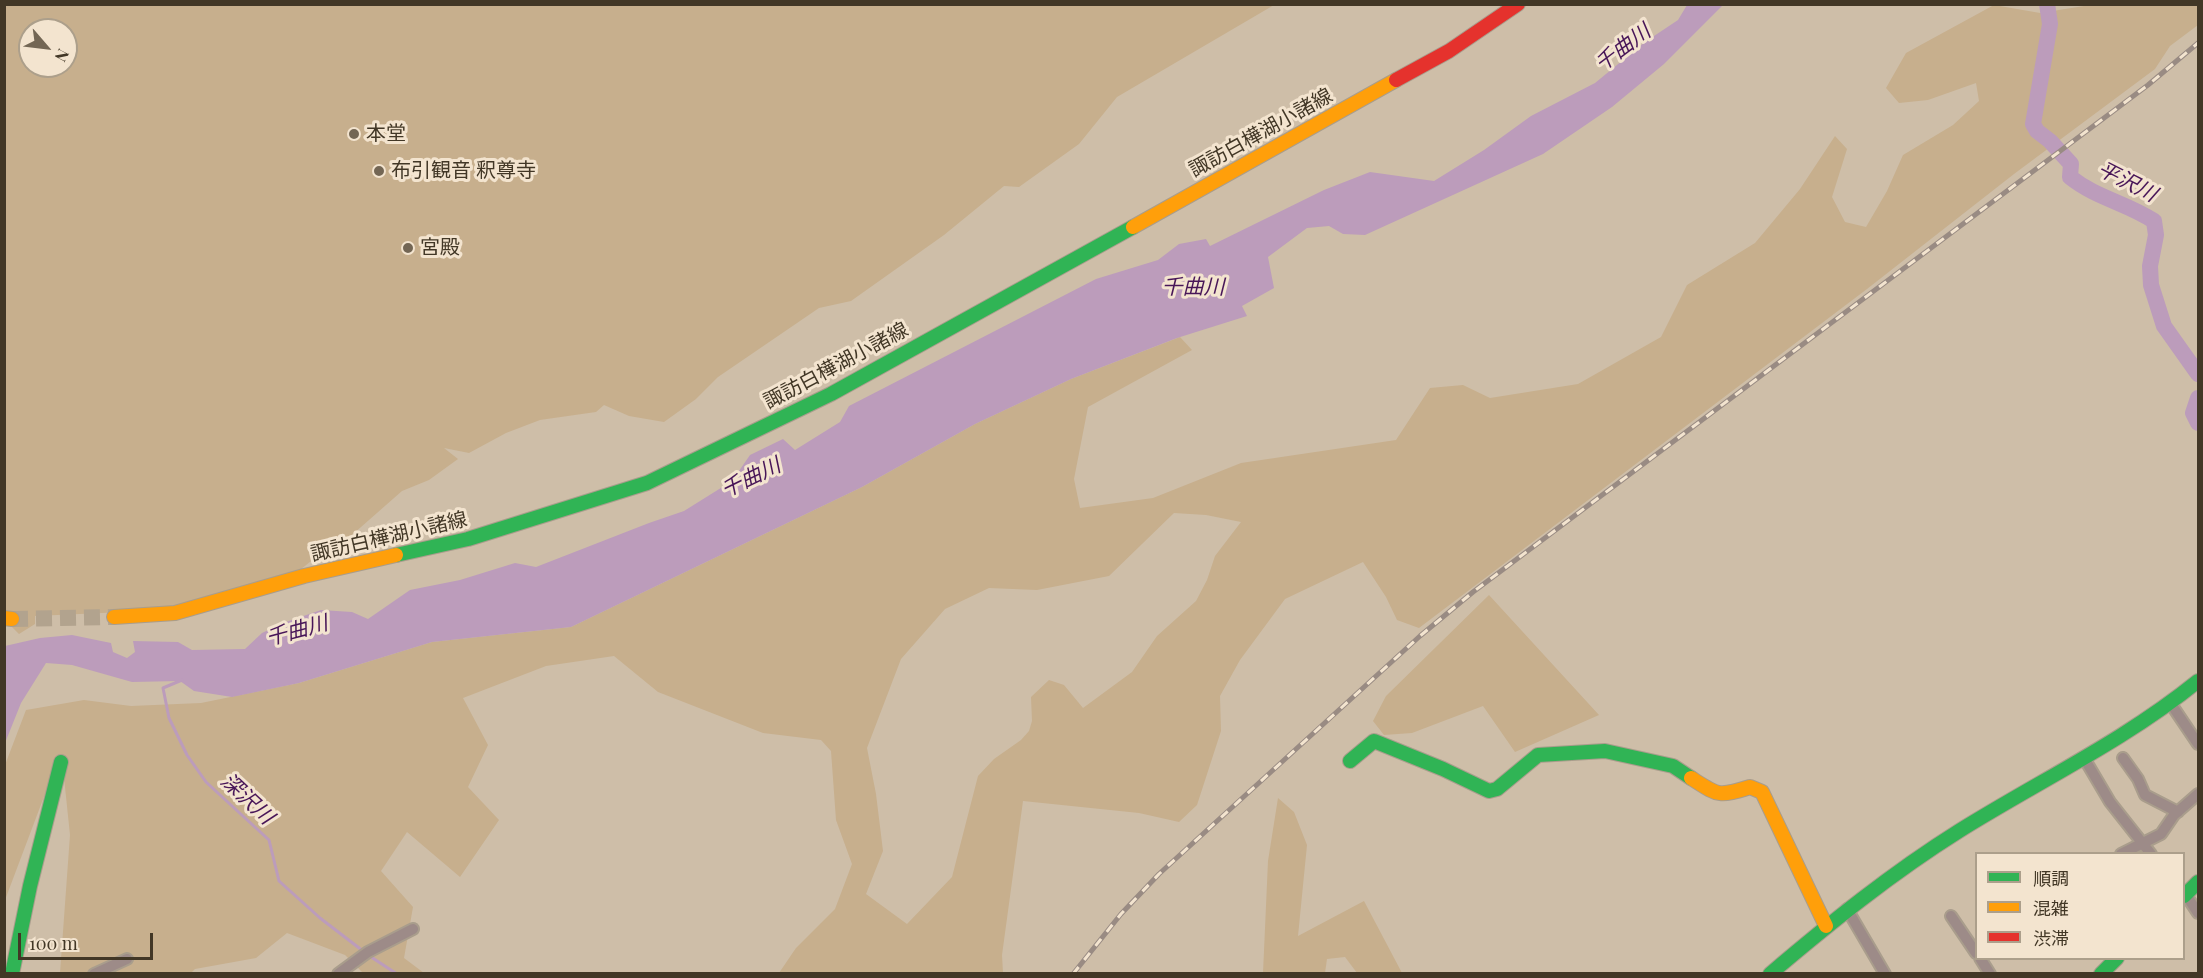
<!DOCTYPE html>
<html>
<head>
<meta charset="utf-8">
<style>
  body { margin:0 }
  #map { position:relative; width:2203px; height:978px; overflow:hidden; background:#cebea8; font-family:"Playfair Display","Noto Sans JP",serif }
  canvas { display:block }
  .frame { position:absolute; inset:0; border:6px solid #423726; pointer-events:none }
  .legend { position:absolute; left:1975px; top:852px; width:210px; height:108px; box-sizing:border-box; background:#f3e4cf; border:2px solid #ac9f8b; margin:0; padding:8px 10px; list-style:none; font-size:18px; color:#423726 }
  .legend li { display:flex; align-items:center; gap:12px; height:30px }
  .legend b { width:30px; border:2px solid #ac9f8b }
  .north { position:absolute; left:18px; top:18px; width:60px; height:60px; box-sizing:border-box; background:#f3e4cf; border:2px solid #ac9f8b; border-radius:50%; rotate:118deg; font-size:16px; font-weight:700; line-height:24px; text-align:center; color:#423726 }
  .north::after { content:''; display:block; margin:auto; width:21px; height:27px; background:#736654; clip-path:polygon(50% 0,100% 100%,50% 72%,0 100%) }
  .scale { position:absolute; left:18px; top:933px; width:135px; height:27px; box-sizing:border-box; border:3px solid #423726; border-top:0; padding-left:8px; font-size:18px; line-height:21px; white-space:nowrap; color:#423726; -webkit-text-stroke:4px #f3e4cf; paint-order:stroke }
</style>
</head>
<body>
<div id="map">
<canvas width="2203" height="978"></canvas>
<div class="frame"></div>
<ul class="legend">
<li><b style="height:8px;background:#30b455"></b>順調</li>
<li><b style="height:8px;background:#ff9f0a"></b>混雑</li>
<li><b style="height:8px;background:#e5322d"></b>渋滞</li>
</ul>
<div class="north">N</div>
<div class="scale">100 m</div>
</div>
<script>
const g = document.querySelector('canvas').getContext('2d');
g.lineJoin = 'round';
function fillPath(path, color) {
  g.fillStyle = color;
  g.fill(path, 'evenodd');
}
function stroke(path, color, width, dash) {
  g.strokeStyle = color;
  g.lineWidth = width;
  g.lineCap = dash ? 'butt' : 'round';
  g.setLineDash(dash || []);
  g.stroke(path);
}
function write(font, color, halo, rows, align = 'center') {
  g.font = font + ' "Playfair Display","Noto Sans JP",serif';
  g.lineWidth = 6;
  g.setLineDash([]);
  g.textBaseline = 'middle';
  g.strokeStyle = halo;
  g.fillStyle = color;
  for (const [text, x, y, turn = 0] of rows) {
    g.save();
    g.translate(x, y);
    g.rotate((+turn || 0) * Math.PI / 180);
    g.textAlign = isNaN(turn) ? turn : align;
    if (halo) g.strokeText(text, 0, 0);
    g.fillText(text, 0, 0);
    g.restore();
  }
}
const green = new Path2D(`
  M 4,5 L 1274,5 L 1117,97 L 1079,144 L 1019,187 L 1004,186 L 944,235 L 851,301 L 819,308 L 718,377 L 696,399 L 664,422 L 629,416 L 604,405 L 596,412 L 540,420 L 506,433 L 469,453 L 444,448 L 458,459 L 429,480 L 402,491 L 336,549 L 316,557 L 300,570 L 192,605 L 124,612 L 35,616 L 35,624 L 19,634 L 10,625 L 4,616 ZM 30,30 L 66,30 L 66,66 L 30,66 Z
  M 1994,5 L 2040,13 L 2084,6 L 2084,5 L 2198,5 L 2198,25 L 2170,46 L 2155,69 L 2014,174 L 1867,289 L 1419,628 L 1397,620 L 1386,597 L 1363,562 L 1285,599 L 1240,660 L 1220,696 L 1221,731 L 1197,805 L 1179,822 L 1139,813 L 1023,801 L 1002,955 L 1003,973 L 779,973 L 796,948 L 835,909 L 852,864 L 836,820 L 831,751 L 821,740 L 763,733 L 658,692 L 614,656 L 546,666 L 463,698 L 488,745 L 468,787 L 499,820 L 460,877 L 407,832 L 381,871 L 413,907 L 404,958 L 424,973 L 363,973 L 345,955 L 287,933 L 256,958 L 195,969 L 191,973 L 60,973 L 70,835 L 63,768 L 48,786 L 5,900 L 5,765 L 26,710 L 84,700 L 131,706 L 201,703 L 299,683 L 432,642 L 571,627 L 862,487 L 975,424 L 1071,379 L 1180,337 L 1192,350 L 1088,407 L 1074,479 L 1080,508 L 1153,498 L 1241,463 L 1396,440 L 1430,388 L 1463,385 L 1490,398 L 1578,384 L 1661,337 L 1687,285 L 1755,243 L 1800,189 L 1835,136 L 1847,149 L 1832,197 L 1845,222 L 1866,227 L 1887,191 L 1903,155 L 1953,125 L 1979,101 L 1976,83 L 1928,100 L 1899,103 L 1886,88 L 1906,53 ZM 1174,513 L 1206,515 L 1241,522 L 1215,556 L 1207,580 L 1196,601 L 1157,636 L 1132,672 L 1083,708 L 1064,685 L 1049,680 L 1031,697 L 1032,721 L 1029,731 L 1021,740 L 994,759 L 978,776 L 952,877 L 907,924 L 866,894 L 883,851 L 876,794 L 867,748 L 901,659 L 945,609 L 989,588 L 1037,590 L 1109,576 Z
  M 1489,595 L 1599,715 L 1515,752 L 1483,706 L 1412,733 L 1384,735 L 1373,721 L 1386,696 Z
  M 1278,798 L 1294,812 L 1307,845 L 1298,936 L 1364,901 L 1402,973 L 1357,973 L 1345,957 L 1327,959 L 1325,973 L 1263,973 L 1268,861 Z`);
const water = new Path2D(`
  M 1687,5 L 1723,5 L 1664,64 L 1612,107 L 1543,154 L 1365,235 L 1343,234 L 1329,226 L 1307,228 L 1268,257 L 1274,288 L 1242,306 L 1247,316 L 1177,338 L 1071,379 L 975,424 L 862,487 L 571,627 L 432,642 L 299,683 L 232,697 L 194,691 L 180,681 L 132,682 L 72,665 L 46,663 L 21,703 L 5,743 L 5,646 L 40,638 L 72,635 L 111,643 L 113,652 L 127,658 L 135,652 L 133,641 L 178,642 L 192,650 L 245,649 L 262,633 L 283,623 L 321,610 L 352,612 L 368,619 L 410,590 L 460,580 L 515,563 L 536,567 L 649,523 L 684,511 L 732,481 L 750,455 L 783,439 L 795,450 L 840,422 L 849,406 L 1096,279 L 1158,260 L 1179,244 L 1206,239 L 1210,246 L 1324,190 L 1370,172 L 1434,181 L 1484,150 L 1531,116 L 1595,83 L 1645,42 L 1678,20 Z`);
const stream = new Path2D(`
  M 182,680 L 163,688 L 169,718 L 187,755 L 206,782 L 269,840 L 279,881 L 320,918 L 363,951
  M 368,955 L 397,974`);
const river = new Path2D(`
  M 2047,4 L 2050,24 L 2033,124 L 2037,131 L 2050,141 L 2071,164 L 2070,177 C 2096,198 2127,203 2154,221 L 2156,235 L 2150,266 L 2151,285 L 2164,326 L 2198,374
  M 2198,398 L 2193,413 L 2198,423`);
const primaryTunnel = new Path2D(`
  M 12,619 L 114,617`);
const street = new Path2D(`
  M 2171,704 L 2198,744
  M 2084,758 L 2110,802 L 2151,854
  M 2123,758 L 2138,779 L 2145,795 L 2178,812
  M 2121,854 L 2161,834 L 2174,815 L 2198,794
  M 2184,892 L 2198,913
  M 1847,909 L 1885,974
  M 1951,916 L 1976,953
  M 1980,958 L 1990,974
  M 94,974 L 127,959
  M 338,974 L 368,952 L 413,929`);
const fast = new Path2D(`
  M 396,555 L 468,539 L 647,483 L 831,394 L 1133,227
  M 1350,761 L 1374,741 L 1443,769 L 1489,791 L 1497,789 L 1538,755 L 1605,751 L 1673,766 L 1691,778
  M 2184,896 L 2198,882
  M 12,974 L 30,886 L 61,762
  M 1770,974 C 1830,923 1892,873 1959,831 C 2039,781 2124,741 2198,681
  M 2101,974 L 2117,958`);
const slow = new Path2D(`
  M 1133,227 L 1396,80
  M 114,617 L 175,613 L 304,576 L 396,555
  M 4,618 L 12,619
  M 1691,778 C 1719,796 1718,797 1750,787 L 1762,792 L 1826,926`);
const jam = new Path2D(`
  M 1396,80 L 1449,51 L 1518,4`);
const rail = new Path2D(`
  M 1073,974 L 1121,914 L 1159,874 L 1420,636 L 1473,592 L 2148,85 L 2198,43`);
const markers = [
  [354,134,6,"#736654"],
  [379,171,6,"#736654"],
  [408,248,6,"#736654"]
];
const streetNames = [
  ["諏訪白樺湖小諸線",1261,133,-29],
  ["諏訪白樺湖小諸線",836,366,-28],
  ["諏訪白樺湖小諸線",389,537,-13]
];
const poiNames = [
  ["本堂",366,134],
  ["布引観音 釈尊寺",391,171],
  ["宮殿",420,248]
];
const waterNames = [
  ["千曲川",1623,48,-37],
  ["平沢川",2127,182,27],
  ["千曲川",1193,287],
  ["千曲川",751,478,-26],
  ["千曲川",297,631,-15],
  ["深沢川",247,799,43]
];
fillPath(green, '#c7af8d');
fillPath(water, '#bc9cbb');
stroke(stream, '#bc9cbb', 3);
stroke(river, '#bc9cbb', 16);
stroke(primaryTunnel, '#b2a38e', 16, [16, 8]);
stroke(street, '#a99d8c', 14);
stroke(fast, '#a99d8c', 16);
stroke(slow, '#a99d8c', 16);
stroke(jam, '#a99d8c', 16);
stroke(street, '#9d8b88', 10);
stroke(fast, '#30b455', 14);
stroke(slow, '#ff9f0a', 14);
stroke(jam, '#e5322d', 14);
stroke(rail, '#998b83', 5);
stroke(rail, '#f3e4cf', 3, [9]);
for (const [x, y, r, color] of markers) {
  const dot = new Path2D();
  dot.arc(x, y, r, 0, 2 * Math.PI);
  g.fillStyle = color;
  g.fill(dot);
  stroke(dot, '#f3e4cf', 2);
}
write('20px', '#423726', '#f3e4cf', streetNames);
write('20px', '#423726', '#f3e4cf', poiNames, 'left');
write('italic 21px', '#481658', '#f3e4cf', waterNames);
</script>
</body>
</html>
